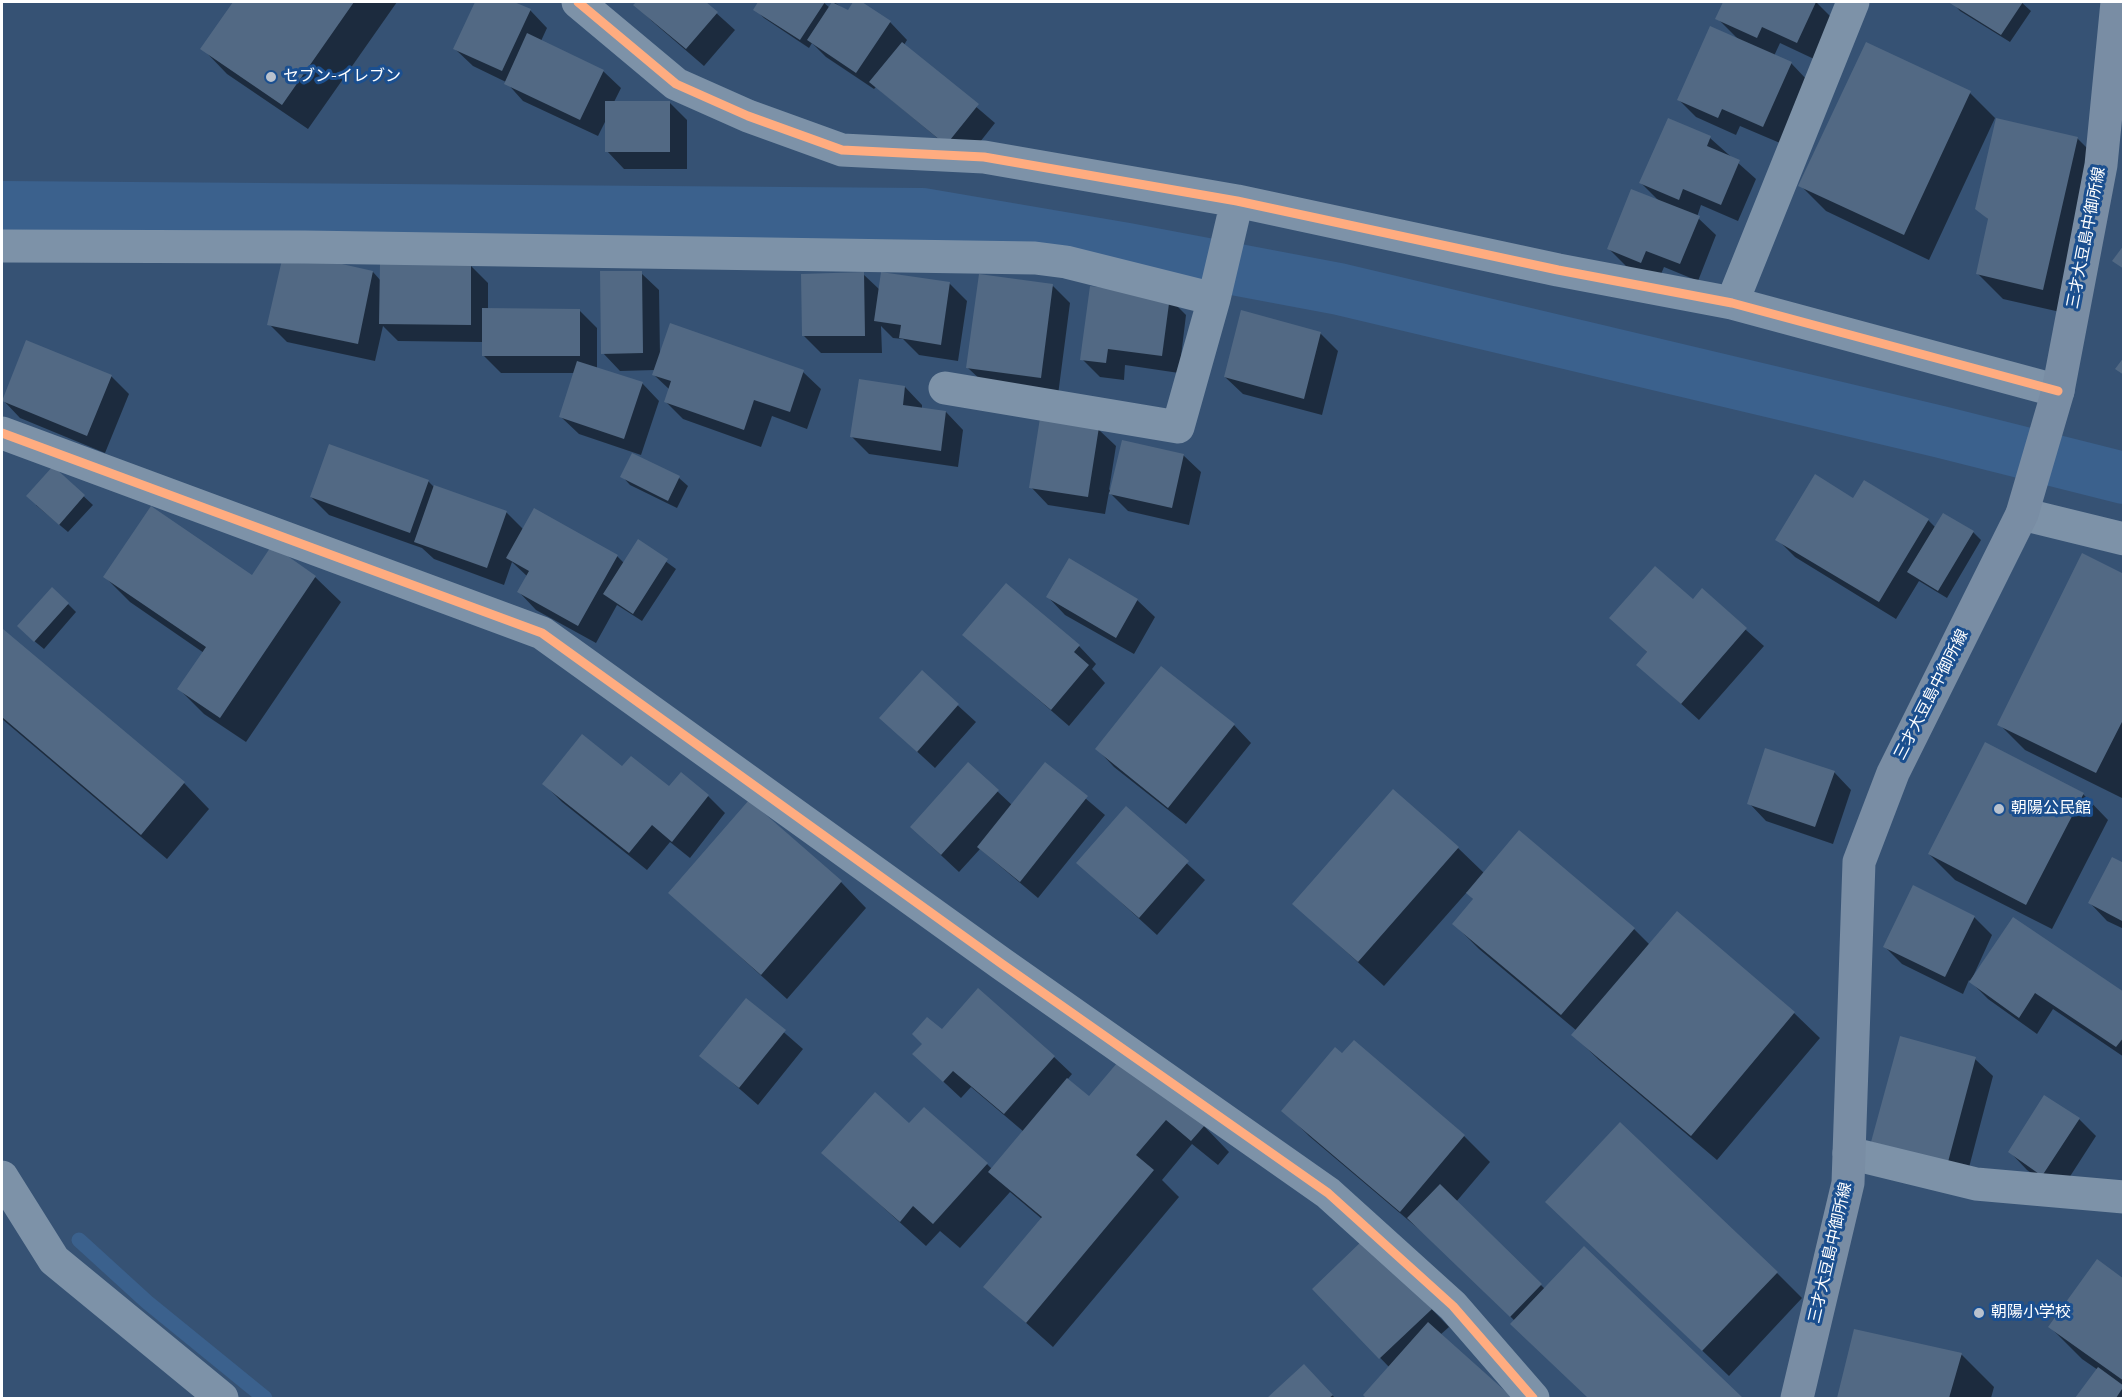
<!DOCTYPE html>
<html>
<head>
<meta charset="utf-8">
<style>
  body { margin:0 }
  #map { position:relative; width:2125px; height:1400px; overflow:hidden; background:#365274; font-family:"Sofia Sans Condensed",sans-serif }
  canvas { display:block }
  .frame { position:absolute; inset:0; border:3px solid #fff; pointer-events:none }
</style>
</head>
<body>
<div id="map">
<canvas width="2125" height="1400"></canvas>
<div class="frame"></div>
</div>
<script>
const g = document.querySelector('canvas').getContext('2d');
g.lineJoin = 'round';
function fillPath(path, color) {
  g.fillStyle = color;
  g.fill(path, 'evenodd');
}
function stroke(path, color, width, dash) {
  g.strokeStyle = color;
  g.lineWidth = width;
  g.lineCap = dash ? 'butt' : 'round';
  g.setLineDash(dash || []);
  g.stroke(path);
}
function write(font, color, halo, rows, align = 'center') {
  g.font = font + ' "Sofia Sans Condensed","Noto Sans JP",sans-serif';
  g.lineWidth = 6;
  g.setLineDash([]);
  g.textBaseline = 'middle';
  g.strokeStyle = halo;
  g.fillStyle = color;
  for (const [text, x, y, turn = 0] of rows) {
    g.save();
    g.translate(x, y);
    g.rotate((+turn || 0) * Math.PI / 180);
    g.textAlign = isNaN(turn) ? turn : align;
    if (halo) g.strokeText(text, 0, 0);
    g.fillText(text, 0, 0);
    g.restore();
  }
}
const shadow = new Path2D(`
  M 235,2 L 397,2 L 308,129 L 227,74 L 202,48 Z
  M 477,2 L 511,2 L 530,10 L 547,28 L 541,41 L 603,71 L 621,88 L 614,102 L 669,102 L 687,120 L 687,169 L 624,169 L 607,151 L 607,118 L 598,136 L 523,101 L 506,82 L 473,66 L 455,49 Z
  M 638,2 L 704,2 L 735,30 L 704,66 L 653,22 L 635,5 Z
  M 756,2 L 823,2 L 830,8 L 834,2 L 848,12 L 855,2 L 859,2 L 890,22 L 907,40 L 904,45 L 995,123 L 965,161 L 876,87 L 874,89 L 826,57 L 812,43 L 809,48 L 764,18 L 755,9 L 759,3 Z
  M 1725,2 L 1816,2 L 1833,19 L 1814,59 L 1780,43 L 1774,56 L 1791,63 L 1808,81 L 1780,143 L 1740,126 L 1736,135 L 1696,117 L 1679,100 L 1739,40 L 1717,18 Z
  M 1952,2 L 2021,2 L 2031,11 L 2010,42 L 1960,11 Z
  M 1970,93 L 1995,118 L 1929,260 L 1826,211 L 1800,185 Z
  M 1710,138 L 1756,179 L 1738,221 L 1701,205 L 1697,217 L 1716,235 L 1698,281 L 1664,267 L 1659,279 L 1626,266 L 1609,249 L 1661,203 L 1641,183 Z
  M 2077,138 L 2103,164 L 2069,314 L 2003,299 L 1977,273 L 1989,220 L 1977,208 Z
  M 470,265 L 488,283 L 488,309 L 579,310 L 597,328 L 597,369 L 642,383 L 659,401 L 641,455 L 579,434 L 561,417 L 575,373 L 501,373 L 483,355 L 483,342 L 398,341 L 383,326 L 375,361 L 287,342 L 269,324 L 373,272 L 381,281 Z
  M 641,273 L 659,290 L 660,356 L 803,372 L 821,389 L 807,429 L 772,416 L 761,447 L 683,419 L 666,402 L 670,390 L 653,374 L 655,370 L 620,371 L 603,353 Z
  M 863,274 L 880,290 L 949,283 L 967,301 L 958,361 L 919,355 L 903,339 L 893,338 L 881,326 L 882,353 L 821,353 L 804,336 Z
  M 1053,286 L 1070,303 L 1058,395 L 986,385 L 968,368 Z
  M 1169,298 L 1186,315 L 1179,373 L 1125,365 L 1124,380 L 1100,377 L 1082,359 Z
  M 1320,333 L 1338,351 L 1322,415 L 1243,394 L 1225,377 Z
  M 111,376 L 129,394 L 105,453 L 20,418 L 3,400 Z
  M 905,387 L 922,405 L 922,409 L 946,412 L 963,430 L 958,467 L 869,454 L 852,437 Z
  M 1098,429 L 1116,446 L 1109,490 L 1183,455 L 1201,472 L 1189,525 L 1128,511 L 1109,492 L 1105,514 L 1048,505 L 1031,487 Z
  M 633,455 L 679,478 L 688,486 L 677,508 L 630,485 L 622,476 Z
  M 53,468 L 93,505 L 68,532 L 36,505 Z
  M 428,481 L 434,487 L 506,512 L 524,530 L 617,556 L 624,563 L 638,541 L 676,569 L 642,621 L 617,605 L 596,643 L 536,610 L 519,592 L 528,577 L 512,562 L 504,585 L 434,559 L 422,548 L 329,515 L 311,497 Z
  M 1854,500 L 1928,520 L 1936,528 L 1973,532 L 1981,540 L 1947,598 L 1919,581 L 1896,619 L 1795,557 L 1777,539 Z
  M 273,547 L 315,577 L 341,602 L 246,742 L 204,714 L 179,689 L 204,653 L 130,602 L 105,577 L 252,577 Z
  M 2124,576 L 2124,794 L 2122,798 L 2025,750 L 1999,724 Z
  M 1006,585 L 1079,646 L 1096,664 L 1092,669 L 1105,683 L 1069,726 L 964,635 Z
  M 1702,591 L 1764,646 L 1699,720 L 1638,665 L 1648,653 L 1611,618 L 1693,601 Z
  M 1048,597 L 1137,600 L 1155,617 L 1134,654 L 1065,615 Z
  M 68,604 L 76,612 L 44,649 L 27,635 Z
  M 3,632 L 184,783 L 209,809 L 167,859 L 2,719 Z
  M 1161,668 L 1234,725 L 1251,743 L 1186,824 L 1114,767 L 1097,749 Z
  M 922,673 L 976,722 L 935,768 L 899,735 Z
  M 968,764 L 1012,805 L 1045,764 L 1105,815 L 1038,898 L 980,849 L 959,872 L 929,844 Z
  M 622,768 L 670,789 L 708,796 L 725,813 L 690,858 L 670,842 L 647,870 L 562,802 L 544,784 Z
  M 1834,772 L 1851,790 L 1833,844 L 1766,821 L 1749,803 Z
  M 2083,794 L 2108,820 L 2052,929 L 1955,880 L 1929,854 Z
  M 1126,808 L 1205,880 L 1157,935 L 1078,863 Z
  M 1458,848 L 1484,873 L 1634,929 L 1650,945 L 1677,913 L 1794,1013 L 1820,1038 L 1717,1160 L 1599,1060 L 1573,1035 L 1577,1031 L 1479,949 L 1454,924 L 1474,900 L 1467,892 L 1384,986 L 1294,904 Z
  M 2124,865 L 2124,929 L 2107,921 L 2090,903 Z
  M 841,882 L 866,908 L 787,999 L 670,893 Z
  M 1914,887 L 1974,917 L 1992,935 L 1971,981 L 2124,994 L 2124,1057 L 2053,1009 L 2037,1034 L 1988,999 L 1969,980 L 1963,994 L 1902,964 L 1884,946 Z
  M 978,990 L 1054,1057 L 1072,1074 L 1067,1080 L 1089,1099 L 1204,1126 L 1229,1152 L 1218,1165 L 1192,1144 L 1162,1180 L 1179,1197 L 1053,1347 L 986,1287 L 1042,1219 L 1010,1192 L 960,1248 L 940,1231 L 926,1246 L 823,1153 L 909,1125 L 987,1164 L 992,1169 L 1024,1132 L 971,1087 L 961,1098 L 932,1071 L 942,1031 Z
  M 747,1000 L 803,1049 L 758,1105 L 702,1056 Z
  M 1354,1042 L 1464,1136 L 1490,1162 L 1456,1202 L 1545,1289 L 1584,1249 L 1741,1398 L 1589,1398 L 1538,1349 L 1515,1321 L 1427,1236 L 1309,1136 L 1283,1110 Z
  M 1975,1059 L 1993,1076 L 1966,1179 L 1891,1159 Z
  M 2079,1119 L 2096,1136 L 2060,1192 L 2027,1170 L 2010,1152 Z
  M 1572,1227 L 1777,1273 L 1802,1298 L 1729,1376 Z
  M 1382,1258 L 1449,1327 L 1440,1335 L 1511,1398 L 1368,1398 L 1365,1395 L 1389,1367 L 1314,1289 Z
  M 2124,1280 L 2124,1398 L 2076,1398 L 2098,1370 L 2082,1359 L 2050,1327 Z
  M 1855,1331 L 1962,1355 L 1994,1387 L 1991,1398 L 1839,1398 Z
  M 1304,1366 L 1335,1398 L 1270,1398 Z`);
const stream = new Path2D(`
  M 79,1240 L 147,1302 L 265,1398`);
const canal = new Path2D(`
  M 2,207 L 922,214 L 1127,249 L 1339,289 L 1941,432 L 2124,478`);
const building = new Path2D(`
  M 233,2 L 354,2 L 282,105 L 200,49 Z
  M 475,2 L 514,2 L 531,9 L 502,71 L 453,49 Z
  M 636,2 L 706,2 L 718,12 L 686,49 L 633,5 Z
  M 758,2 L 825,2 L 800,40 L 753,10 Z
  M 832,2 L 848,10 L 853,2 L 862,2 L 891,21 L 856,73 L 807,40 Z
  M 1723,2 L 1816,2 L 1797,43 L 1762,27 L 1757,38 L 1715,19 Z
  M 1948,2 L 2023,2 L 2001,35 Z
  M 1710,26 L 1792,62 L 1763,127 L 1722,109 L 1718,118 L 1677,100 Z
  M 527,33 L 604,70 L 580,120 L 504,84 Z
  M 902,42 L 979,104 L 946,145 L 869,82 Z
  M 1866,42 L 1971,91 L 1904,235 L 1798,186 Z
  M 605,101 L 670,101 L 670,152 L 605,152 Z
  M 1668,118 L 1711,136 L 1707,146 L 1740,160 L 1721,205 L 1683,189 L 1679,200 L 1639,183 Z
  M 1996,118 L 2078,137 L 2043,290 L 1976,274 L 1988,219 L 1975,209 Z
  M 1631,189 L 1700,216 L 1680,264 L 1646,251 L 1641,263 L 1607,249 Z
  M 2124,245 L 2124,269 L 2112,261 Z
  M 284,251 L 373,271 L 358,344 L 267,325 Z
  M 380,263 L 471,264 L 471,325 L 379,324 Z
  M 600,271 L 642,271 L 643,353 L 601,354 Z
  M 864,272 L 865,336 L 802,336 L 801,274 Z
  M 881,272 L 950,282 L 941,345 L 899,338 L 901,325 L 874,321 Z
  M 979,274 L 1053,284 L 1041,378 L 966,368 Z
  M 1090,286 L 1170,296 L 1162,356 L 1108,349 L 1106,363 L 1080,360 Z
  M 482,308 L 580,309 L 580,356 L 482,356 Z
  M 1241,310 L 1321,332 L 1304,399 L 1224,377 Z
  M 670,323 L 804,370 L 790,412 L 754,400 L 744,430 L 664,402 L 671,381 L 652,375 Z
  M 26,340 L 112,375 L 87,436 L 2,401 Z
  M 2124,357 L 2124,375 L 2115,369 Z
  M 577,361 L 643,382 L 624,439 L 559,417 Z
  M 859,379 L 905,386 L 903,405 L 946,411 L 941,451 L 850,437 Z
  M 1040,418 L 1099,427 L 1088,497 L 1029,488 Z
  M 1122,440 L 1184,454 L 1172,508 L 1109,494 Z
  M 329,444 L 429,480 L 410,533 L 310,497 Z
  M 632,453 L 680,476 L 668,501 L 620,477 Z
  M 53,466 L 85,495 L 59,525 L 26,496 Z
  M 1815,474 L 1853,498 L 1864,480 L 1929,519 L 1879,602 L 1775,540 Z
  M 434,485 L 507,511 L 487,568 L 414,542 Z
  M 151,506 L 252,575 L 272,545 L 316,576 L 220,718 L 177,689 L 206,647 L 103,577 Z
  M 534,508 L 618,555 L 578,626 L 517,592 L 529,571 L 506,558 Z
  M 1943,513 L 1974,531 L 1938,591 L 1907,572 Z
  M 638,539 L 668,559 L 633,614 L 603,594 Z
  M 2082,553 L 2124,574 L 2124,718 L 2096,773 L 1997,725 Z
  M 1069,558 L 1138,599 L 1116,638 L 1046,597 Z
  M 1655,566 L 1693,599 L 1702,588 L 1747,628 L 1681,704 L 1636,665 L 1647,652 L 1609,618 Z
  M 1006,583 L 1080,645 L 1074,652 L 1089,665 L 1051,710 L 962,635 Z
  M 52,587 L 69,603 L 34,642 L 17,626 Z
  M 3,629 L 185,782 L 141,835 L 2,717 Z
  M 1161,666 L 1235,724 L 1168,808 L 1095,749 Z
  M 922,670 L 959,704 L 917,752 L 879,718 Z
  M 582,734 L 622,766 L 631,756 L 669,786 L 681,772 L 709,795 L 672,842 L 652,825 L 629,853 L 542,784 Z
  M 1985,742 L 2084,793 L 2026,905 L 1928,854 Z
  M 1765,748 L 1835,771 L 1815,827 L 1747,804 Z
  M 968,762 L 999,790 L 941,855 L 910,827 Z
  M 1045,762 L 1088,796 L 1020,882 L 977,847 Z
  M 1393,789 L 1459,847 L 1358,962 L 1292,904 Z
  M 749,800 L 842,881 L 761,975 L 668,893 Z
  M 1126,806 L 1189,861 L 1139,918 L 1076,863 Z
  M 1519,830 L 1635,928 L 1561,1015 L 1452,924 L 1473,899 L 1466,893 Z
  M 2112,857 L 2124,863 L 2124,922 L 2088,903 Z
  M 1913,885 L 1975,916 L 1945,977 L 1883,947 Z
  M 1677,911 L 1795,1012 L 1691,1136 L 1571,1035 Z
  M 2013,917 L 2124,992 L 2124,1037 L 2116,1047 L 2035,993 L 2019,1018 L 1969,982 Z
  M 978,988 L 1055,1056 L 1004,1114 L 953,1071 L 943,1082 L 912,1054 L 922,1044 L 912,1034 L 927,1017 L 942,1029 Z
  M 746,998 L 786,1030 L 739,1088 L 699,1056 Z
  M 1900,1036 L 1976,1057 L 1948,1162 L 1871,1142 Z
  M 1354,1040 L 1465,1135 L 1400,1212 L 1281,1111 L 1335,1047 L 1342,1053 Z
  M 1123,1056 L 1205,1125 L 1191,1141 L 1166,1120 L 1136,1155 L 1154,1170 L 1026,1323 L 983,1287 L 1042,1217 L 988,1172 L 1067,1078 L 1089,1096 Z
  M 875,1092 L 909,1123 L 924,1107 L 988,1163 L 933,1224 L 913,1206 L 900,1222 L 821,1153 Z
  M 2044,1095 L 2080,1118 L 2042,1176 L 2008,1152 Z
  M 1620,1122 L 1778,1272 L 1702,1351 L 1545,1202 Z
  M 1440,1184 L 1542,1284 L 1510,1317 L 1407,1218 Z
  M 1365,1238 L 1432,1309 L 1379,1359 L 1312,1289 Z
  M 1584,1246 L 1743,1398 L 1588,1398 L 1510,1324 Z
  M 2097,1259 L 2124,1279 L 2124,1381 L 2048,1327 Z
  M 1428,1322 L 1513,1398 L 1366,1398 L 1363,1395 Z
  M 1854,1329 L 1962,1353 L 1949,1398 L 1837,1398 Z
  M 1304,1364 L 1333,1395 L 1329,1398 L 1267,1398 Z
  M 2098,1367 L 2124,1386 L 2116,1398 L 2075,1398 Z`);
const minor = new Path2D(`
  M 578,2 L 676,84 L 748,116 L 842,150 L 984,157 L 1237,201 L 1558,270 L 1732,303 L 2058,391
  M 2,246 L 305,247 L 1035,258 L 1066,262 L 1214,299
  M 1732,303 L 1853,2
  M 945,388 L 1178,427 L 1214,299 L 1237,201
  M 2,433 L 542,633 L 1002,964 L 1328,1193 L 1453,1306 L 1533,1398
  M 2022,514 L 2124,539
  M 1849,1153 L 1976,1184 L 2124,1197
  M 2,1177 L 54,1260 L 222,1398`);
const secondary = new Path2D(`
  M 1797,1398 L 1848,1183 L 1859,862 L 1893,773 L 2022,514 L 2058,391 L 2101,165 L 2117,2`);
const cycleway = new Path2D(`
  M 578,2 L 676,84 L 748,116 L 842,150 L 984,157 L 1237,201 L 1558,270 L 1732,303 L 2058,391
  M 2,433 L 542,633 L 1002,964 L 1328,1193 L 1453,1306 L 1533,1398`);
const markers = [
  [271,77,6,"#b9c2ce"],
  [1999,809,6,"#b9c2ce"],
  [1979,1313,6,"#b9c2ce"]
];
const poiNames = [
  ["セブン-イレブン",283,77],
  ["朝陽公民館",2011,809],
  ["朝陽小学校",1991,1313]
];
const streetNames = [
  ["三才大豆島中御所線",2087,238,-79],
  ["三才大豆島中御所線",1932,695,-63],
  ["三才大豆島中御所線",1831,1253,-77]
];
fillPath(shadow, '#0007');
stroke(stream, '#3b618d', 15);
stroke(canal, '#3b618d', 52);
fillPath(building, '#526984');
stroke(minor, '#7d92a8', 33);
stroke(secondary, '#798da4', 33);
stroke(cycleway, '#ffac80', 9);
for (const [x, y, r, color] of markers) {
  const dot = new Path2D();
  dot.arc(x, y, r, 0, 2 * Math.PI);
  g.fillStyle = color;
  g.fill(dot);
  stroke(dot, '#1b4f8f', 2);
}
write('16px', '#fff', '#1b4f8f', poiNames, 'left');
write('16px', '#fff', '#1b4f8f', streetNames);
</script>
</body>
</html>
